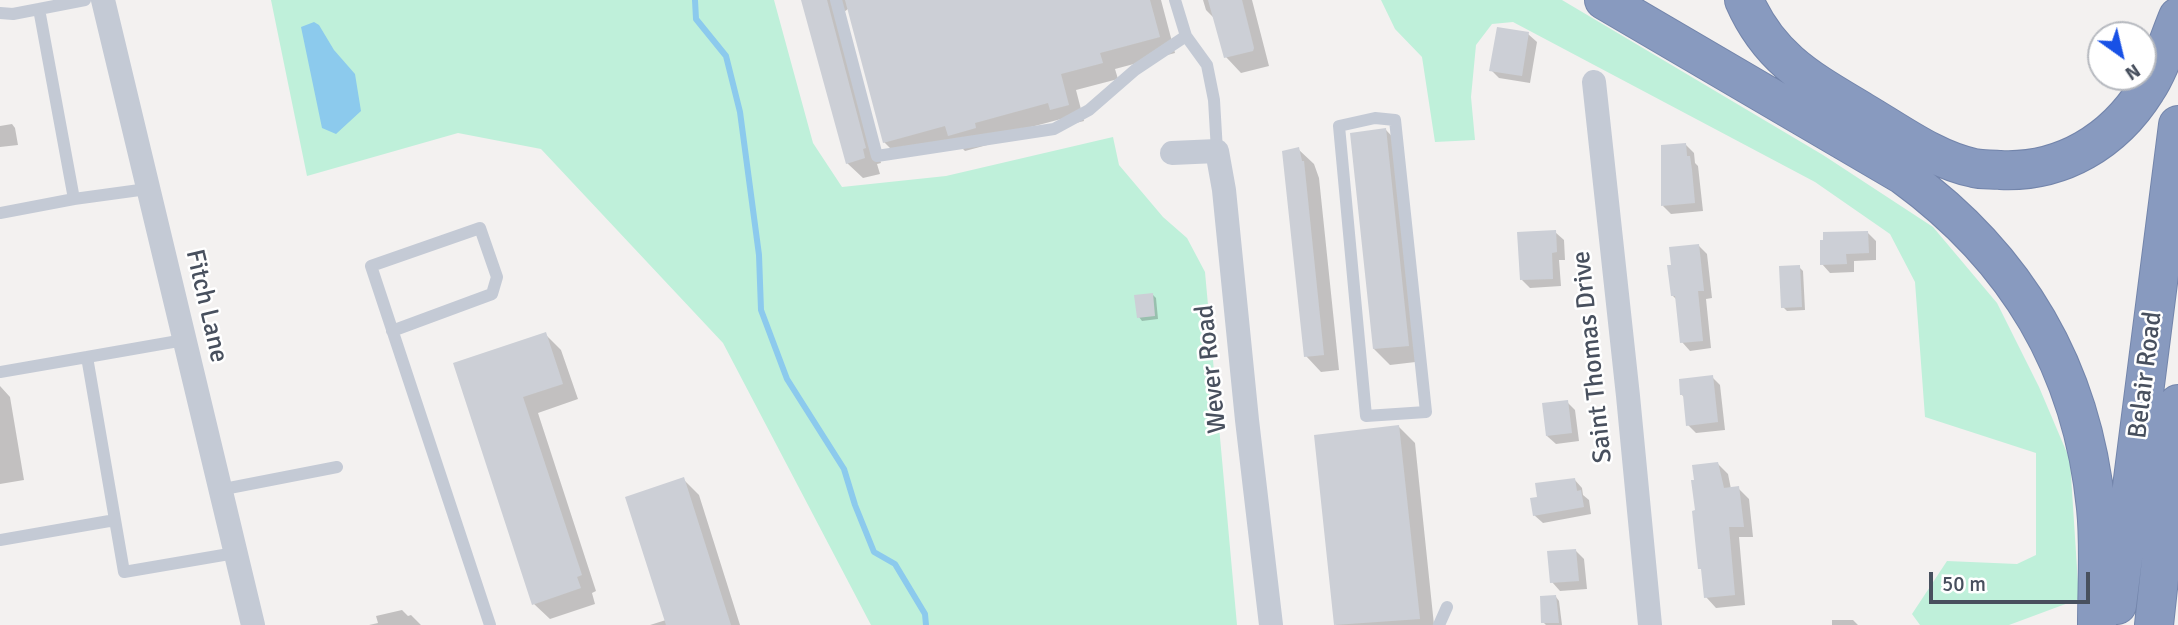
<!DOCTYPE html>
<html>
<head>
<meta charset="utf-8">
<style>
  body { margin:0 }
  #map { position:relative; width:2178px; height:625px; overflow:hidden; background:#f3f1f0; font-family:Signika,sans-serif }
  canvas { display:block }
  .north { position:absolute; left:2087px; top:21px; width:70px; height:70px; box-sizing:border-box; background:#fff; border:2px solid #b6b9bf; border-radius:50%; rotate:146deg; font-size:19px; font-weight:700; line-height:28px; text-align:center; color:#48505e }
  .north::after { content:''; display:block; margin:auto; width:24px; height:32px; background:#1851e6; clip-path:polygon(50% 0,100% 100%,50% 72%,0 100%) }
  .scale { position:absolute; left:1929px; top:572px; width:161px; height:32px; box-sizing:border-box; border:4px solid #48505e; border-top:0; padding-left:9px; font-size:21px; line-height:24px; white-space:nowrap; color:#48505e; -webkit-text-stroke:5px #fff; paint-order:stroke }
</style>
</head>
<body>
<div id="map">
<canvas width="2178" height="625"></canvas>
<div class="north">N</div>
<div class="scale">50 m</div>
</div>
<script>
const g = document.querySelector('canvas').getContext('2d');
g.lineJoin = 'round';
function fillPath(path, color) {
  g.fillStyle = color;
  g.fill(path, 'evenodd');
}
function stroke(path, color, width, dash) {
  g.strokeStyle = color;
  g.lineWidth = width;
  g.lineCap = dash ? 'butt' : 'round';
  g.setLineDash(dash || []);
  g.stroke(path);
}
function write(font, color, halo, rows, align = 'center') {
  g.font = font + ' Signika,sans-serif';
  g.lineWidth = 5;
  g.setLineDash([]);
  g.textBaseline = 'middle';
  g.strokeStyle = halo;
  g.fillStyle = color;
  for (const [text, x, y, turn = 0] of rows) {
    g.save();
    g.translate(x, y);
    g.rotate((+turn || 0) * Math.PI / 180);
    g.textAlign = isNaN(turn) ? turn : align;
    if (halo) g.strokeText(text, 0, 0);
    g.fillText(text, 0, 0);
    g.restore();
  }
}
const green = new Path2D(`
  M 271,0 L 774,0 L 813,143 L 842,187 L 946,176 L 1113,137 L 1119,165 L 1163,217 L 1187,238 L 1205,272 L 1237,625 L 871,625 L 723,343 L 541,149 L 458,133 L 307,176 Z
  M 1381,0 L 1562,0 L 1823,155 L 1933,227 L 1997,303 L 2039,387 L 2070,460 L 2079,599 L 2009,625 L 1920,625 L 1912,614 L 1947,561 L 2017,564 L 2036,555 L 2036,453 L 1925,417 L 1915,282 L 1890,234 L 1815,182 L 1513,22 L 1492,24 L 1476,45 L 1471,97 L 1475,140 L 1435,142 L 1422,57 L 1395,29 Z`);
const water = new Path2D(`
  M 314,22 L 319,25 L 334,50 L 355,74 L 361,111 L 336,134 L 322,128 L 301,27 Z`);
const shadow = new Path2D(`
  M 803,0 L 1161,0 L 1175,53 L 1115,69 L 1118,79 L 1076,90 L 1084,121 L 1068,125 L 1061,119 L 990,138 L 991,144 L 965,151 L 957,143 L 900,158 L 884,142 L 849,8 L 843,13 L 843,19 L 881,163 L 877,164 L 880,174 L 863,178 L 847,163 Z
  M 1203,0 L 1252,0 L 1269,66 L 1241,73 L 1226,57 L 1215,19 L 1206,10 Z
  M 1528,34 L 1537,42 L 1530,83 L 1499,78 L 1491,70 Z
  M 12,124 L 15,128 L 18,145 L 0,147 L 0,126 Z
  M 1386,130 L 1401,146 L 1424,361 L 1390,365 L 1374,349 Z
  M 1686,145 L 1694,153 L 1695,163 L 1698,166 L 1703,211 L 1671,214 L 1663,206 Z
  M 1298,149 L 1314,164 L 1319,178 L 1339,370 L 1321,372 L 1306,356 Z
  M 1555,232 L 1564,240 L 1565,260 L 1559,260 L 1561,286 L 1530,288 L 1522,280 Z
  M 1867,232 L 1876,241 L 1876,260 L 1854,261 L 1854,272 L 1830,273 L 1822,264 Z
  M 1699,246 L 1707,254 L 1712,298 L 1706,299 L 1711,348 L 1690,351 L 1682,342 L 1678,301 L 1672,295 Z
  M 1799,267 L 1803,271 L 1805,310 L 1787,311 L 1783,307 Z
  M 1152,294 L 1156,298 L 1158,319 L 1142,321 L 1139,317 Z
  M 545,334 L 561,350 L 578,399 L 538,413 L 596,591 L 592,593 L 595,604 L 550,619 L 534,604 L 455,364 Z
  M 1712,377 L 1720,385 L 1725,430 L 1696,433 L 1688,425 L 1685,398 L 1682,395 Z
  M 0,386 L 10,397 L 24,480 L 0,484 Z
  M 1567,402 L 1575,410 L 1579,441 L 1556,444 L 1547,436 Z
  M 1399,427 L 1415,443 L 1434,625 L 1336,625 L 1316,436 Z
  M 1718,464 L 1728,474 L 1731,489 L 1738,488 L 1749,499 L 1753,537 L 1739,537 L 1745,605 L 1716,608 L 1706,597 L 1703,571 L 1700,568 Z
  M 683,479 L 699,495 L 740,625 L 650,625 L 666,620 Z
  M 1574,479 L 1582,488 L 1583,495 L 1589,500 L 1591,514 L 1543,523 L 1534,515 Z
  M 1576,551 L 1584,559 L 1587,589 L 1560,591 L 1552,582 Z
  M 1556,597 L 1559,601 L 1562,625 L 1546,625 L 1543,622 Z
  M 402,610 L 408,616 L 411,615 L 421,625 L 369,625 L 378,623 L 376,616 Z
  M 1832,620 L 1853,620 L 1858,625 L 1832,625 Z`);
const stream = new Path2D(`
  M 695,0 L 696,19 L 726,56 L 740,112 L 759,255 L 761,310 L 787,379 L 844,469 L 855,505 L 874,552 L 895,564 L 925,614 L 926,625`);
const building = new Path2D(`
  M 801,0 L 827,0 L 866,148 L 863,149 L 865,158 L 846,164 Z
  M 845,0 L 1150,0 L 1160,37 L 1100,53 L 1103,63 L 1061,74 L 1069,105 L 1050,110 L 1048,103 L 975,123 L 976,128 L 948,136 L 945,126 L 883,143 Z
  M 1208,0 L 1242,0 L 1254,48 L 1253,51 L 1224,58 Z
  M 1497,27 L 1529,32 L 1522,76 L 1489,71 Z
  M 1386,128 L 1409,346 L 1373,349 L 1350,133 Z
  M 1686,143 L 1687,156 L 1690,156 L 1692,170 L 1695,203 L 1661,206 L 1661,145 Z
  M 1299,147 L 1302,161 L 1304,161 L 1324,355 L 1304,357 L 1282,151 Z
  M 1556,230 L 1557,252 L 1552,253 L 1553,279 L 1520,280 L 1517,232 Z
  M 1868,231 L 1869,253 L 1846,254 L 1847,264 L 1820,265 L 1820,240 L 1823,240 L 1823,232 Z
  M 1699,244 L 1704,291 L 1698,291 L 1703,341 L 1680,343 L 1675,296 L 1671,296 L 1667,265 L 1671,265 L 1669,247 Z
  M 1800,265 L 1802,307 L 1781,308 L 1779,266 Z
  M 1153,293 L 1155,316 L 1137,318 L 1134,295 Z
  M 546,332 L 563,384 L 523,397 L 582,575 L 577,577 L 581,588 L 532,605 L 453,363 Z
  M 1713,375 L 1718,422 L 1686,426 L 1683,395 L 1680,395 L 1679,379 Z
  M 1568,400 L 1572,433 L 1546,436 L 1542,403 Z
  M 1399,425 L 1420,619 L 1334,625 L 1314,435 Z
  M 1718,462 L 1724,488 L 1739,486 L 1744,527 L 1729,527 L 1735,595 L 1704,598 L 1701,569 L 1698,569 L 1692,511 L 1695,510 L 1691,480 L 1694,480 L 1692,465 Z
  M 684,477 L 731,625 L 666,625 L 625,497 Z
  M 1575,478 L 1577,491 L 1581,490 L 1584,507 L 1533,516 L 1530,498 L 1537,497 L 1535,483 Z
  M 1576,549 L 1579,581 L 1550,583 L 1547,551 Z
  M 1556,595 L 1559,623 L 1541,623 L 1540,596 Z`);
const lane = new Path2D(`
  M 836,0 L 877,156 L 1054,129 L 1089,110 L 1135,70 L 1186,36
  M 1175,0 L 1186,36 L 1207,65 L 1214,100 L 1217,151
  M 39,9 L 74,199
  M 0,13 L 13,14 L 85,0
  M 1375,118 L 1395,120 L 1426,412 L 1366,416 L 1339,126 Z
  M 0,213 L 74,199 L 147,189
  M 392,331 L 492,294 L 497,277 L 480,228 L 371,266 L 490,625
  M 184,340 L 87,357 L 124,572 L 235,553
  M 0,372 L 87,357
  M 219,490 L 337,467
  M 0,540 L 115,520
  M 1439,625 L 1447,607`);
const street = new Path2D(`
  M 103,0 L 253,625
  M 1594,82 L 1628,396 L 1650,625
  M 1172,153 L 1217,151 L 1224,190 L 1247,420 L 1271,625`);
const highway = new Path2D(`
  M 1604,0 L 1903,175 C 2017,258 2082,367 2096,508 C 2100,546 2097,587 2097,625
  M 1744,0 C 1770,60 1812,81 1865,113 C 1899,133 1935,160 1974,168 C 1982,170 1992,169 2000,170 C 2062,173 2114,141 2146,90 C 2160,69 2168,41 2178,17
  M 2117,605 L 2178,125
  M 2154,625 L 2178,404`);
const streetNames = [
  ["Fitch Lane",206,306,77],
  ["Saint Thomas Drive",1593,357,-96],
  ["Wever Road",1212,369,-96],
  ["Belair Road",2146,375,-83]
];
fillPath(green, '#bff0da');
fillPath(water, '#8ccaed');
fillPath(shadow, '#0003');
stroke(stream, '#8ccaed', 6);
fillPath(building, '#cccfd6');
stroke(highway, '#7385ab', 40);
stroke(lane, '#c4cad5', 12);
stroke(street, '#c4cad5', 24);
stroke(highway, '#889abf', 38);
write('26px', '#48505e', '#fff', streetNames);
</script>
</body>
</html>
